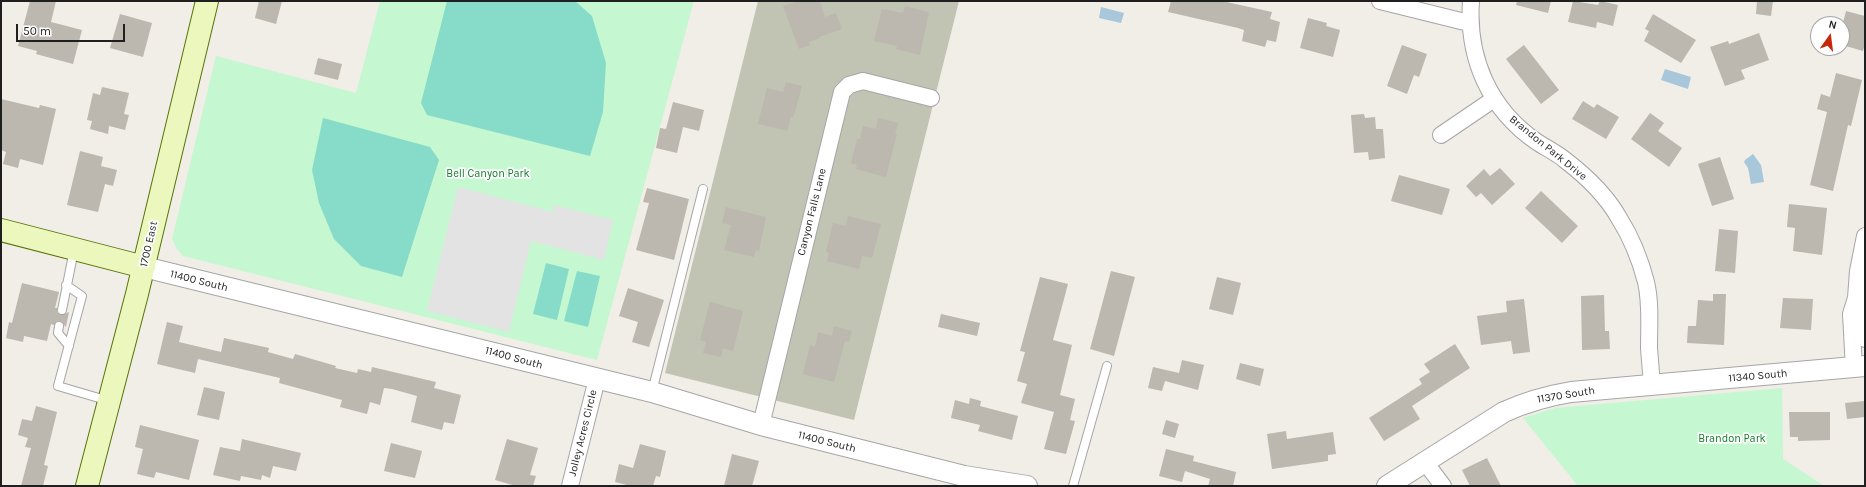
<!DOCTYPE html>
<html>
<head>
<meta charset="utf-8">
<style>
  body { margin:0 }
  #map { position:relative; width:1866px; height:487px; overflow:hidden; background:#f0eee6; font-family:Karla,sans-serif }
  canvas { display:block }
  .frame { position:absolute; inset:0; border:2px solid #1f1f1f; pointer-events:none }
  .north { position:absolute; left:1810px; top:16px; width:40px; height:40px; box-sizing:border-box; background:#fff; border:1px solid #a5a5a5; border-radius:50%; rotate:14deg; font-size:11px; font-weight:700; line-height:16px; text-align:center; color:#1f1f1f }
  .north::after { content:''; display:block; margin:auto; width:14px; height:18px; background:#c62708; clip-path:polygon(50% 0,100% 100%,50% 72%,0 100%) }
  .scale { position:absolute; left:16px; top:24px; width:109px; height:18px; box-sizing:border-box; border:2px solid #1f1f1f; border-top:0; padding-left:5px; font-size:12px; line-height:14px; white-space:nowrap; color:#1f1f1f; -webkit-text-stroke:3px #fff; paint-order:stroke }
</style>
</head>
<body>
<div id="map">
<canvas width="1866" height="487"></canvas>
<div class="frame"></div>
<div class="north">N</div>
<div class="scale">50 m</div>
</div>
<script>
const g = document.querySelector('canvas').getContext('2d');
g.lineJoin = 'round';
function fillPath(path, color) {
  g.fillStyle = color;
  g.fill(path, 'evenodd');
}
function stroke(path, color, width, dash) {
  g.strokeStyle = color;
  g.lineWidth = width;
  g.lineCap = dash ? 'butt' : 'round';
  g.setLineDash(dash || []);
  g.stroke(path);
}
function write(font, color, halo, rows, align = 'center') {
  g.font = font + ' Karla,sans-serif';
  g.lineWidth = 3.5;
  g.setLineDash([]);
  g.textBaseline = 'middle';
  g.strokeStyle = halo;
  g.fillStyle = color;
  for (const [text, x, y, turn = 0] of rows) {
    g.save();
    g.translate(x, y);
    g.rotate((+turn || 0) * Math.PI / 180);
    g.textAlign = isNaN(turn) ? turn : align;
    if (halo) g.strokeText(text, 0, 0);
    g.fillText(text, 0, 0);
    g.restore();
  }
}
const construction = new Path2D(`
  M 758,1 L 959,1 L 854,420 L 665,373 Z`);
const park = new Path2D(`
  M 380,1 L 694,1 L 597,360 L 183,256 L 177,249 L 172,239 L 216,56 L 356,93 Z
  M 1782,388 L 1783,459 L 1824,486 L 1578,486 L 1523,418 L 1555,408 Z`);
const pitch = new Path2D(`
  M 447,1 L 575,1 L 592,16 L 606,63 L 603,112 L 590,156 L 427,115 L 421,103 Z
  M 323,118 L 430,147 L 439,160 L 402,277 L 361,266 L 334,239 L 319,203 L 312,170 Z
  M 546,263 L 569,269 L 557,320 L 533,314 Z
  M 577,271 L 600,276 L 588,327 L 564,321 Z`);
const parking = new Path2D(`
  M 458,187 L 553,212 L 554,205 L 613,220 L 604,260 L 531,241 L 509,332 L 427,311 Z`);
const water = new Path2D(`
  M 1101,7 L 1124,13 L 1121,23 L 1099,18 Z
  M 1665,69 L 1691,77 L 1688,89 L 1661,80 Z
  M 1753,154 L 1761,165 L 1764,182 L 1751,184 L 1748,168 L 1744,162 L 1745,160 Z`);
const building = new Path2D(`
  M 30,1 L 56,1 L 51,22 L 82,30 L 73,64 L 36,54 L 37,51 L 18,46 Z
  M 259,1 L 282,1 L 276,24 L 255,18 Z
  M 799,1 L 820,1 L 825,17 L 836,13 L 842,29 L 819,37 L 820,38 L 809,42 L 810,45 L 799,49 L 783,6 Z
  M 1171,1 L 1222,1 L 1272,12 L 1270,19 L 1280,22 L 1276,42 L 1267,40 L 1265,47 L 1242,41 L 1244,30 L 1238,28 L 1168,12 Z
  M 1517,1 L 1551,1 L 1548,13 L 1516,5 Z
  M 1573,1 L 1598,5 L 1600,1 L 1618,5 L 1613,26 L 1597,22 L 1596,28 L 1568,22 Z
  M 1757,1 L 1773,1 L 1771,16 L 1756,14 Z
  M 905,6 L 929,12 L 920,55 L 896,49 L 897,46 L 874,41 L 882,9 L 903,13 Z
  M 1846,11 L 1865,16 L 1865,44 L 1863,51 L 1842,45 L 1842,27 Z
  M 120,14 L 152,23 L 143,57 L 110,48 Z
  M 1653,14 L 1696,40 L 1681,63 L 1644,41 L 1649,31 L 1645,29 Z
  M 1308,18 L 1327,23 L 1326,26 L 1340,30 L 1333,57 L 1300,48 Z
  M 1759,33 L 1769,60 L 1741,70 L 1745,79 L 1725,86 L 1710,47 L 1728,41 L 1729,44 Z
  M 1402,45 L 1427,54 L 1419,77 L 1414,75 L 1407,94 L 1387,86 Z
  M 1524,45 L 1559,90 L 1541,104 L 1506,59 Z
  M 318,58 L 342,64 L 338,80 L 314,74 Z
  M 1836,73 L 1862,80 L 1851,126 L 1848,125 L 1833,191 L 1810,185 L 1827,112 L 1817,109 L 1821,94 L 1830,97 Z
  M 786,82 L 802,86 L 795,112 L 793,117 L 791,117 L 787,131 L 758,124 L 767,88 L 783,92 Z
  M 102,87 L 129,93 L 124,114 L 129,115 L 125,130 L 109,126 L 108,134 L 90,129 L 92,121 L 87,120 L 93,93 L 100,95 Z
  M 1,99 L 39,108 L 40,105 L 56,109 L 43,165 L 20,159 L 18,168 L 3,164 L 6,152 L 1,150 Z
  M 1583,101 L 1594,108 L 1597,104 L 1619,117 L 1606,139 L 1572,119 Z
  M 673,102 L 704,110 L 699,131 L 683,127 L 677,153 L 656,148 L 660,128 L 666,129 Z
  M 1650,113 L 1664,123 L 1658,131 L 1682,148 L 1669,167 L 1631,139 Z
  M 1364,114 L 1365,118 L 1375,117 L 1376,129 L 1383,129 L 1385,158 L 1369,160 L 1368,152 L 1354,153 L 1351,115 Z
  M 878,118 L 898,123 L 895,134 L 897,134 L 886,177 L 856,169 L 857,165 L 851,163 L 857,139 L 860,139 L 863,126 L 876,129 Z
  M 80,151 L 103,157 L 101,166 L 117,170 L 113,186 L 105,184 L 98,212 L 67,205 Z
  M 1720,157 L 1734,199 L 1712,206 L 1698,164 Z
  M 1500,168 L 1515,184 L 1492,205 L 1481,193 L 1476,197 L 1466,186 L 1484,169 L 1490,176 Z
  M 1399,175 L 1450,189 L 1442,215 L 1391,201 Z
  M 647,188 L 689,199 L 674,260 L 636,250 L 649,203 L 643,202 Z
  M 1541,191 L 1578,226 L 1562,243 L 1525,208 Z
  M 1789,204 L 1827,208 L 1822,255 L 1793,251 L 1795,228 L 1787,227 Z
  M 726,207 L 766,217 L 759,251 L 756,250 L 754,257 L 724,250 L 731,225 L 722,223 Z
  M 848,216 L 881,224 L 872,258 L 862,256 L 859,269 L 827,261 L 829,253 L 826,252 L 833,223 L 846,226 Z
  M 1719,229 L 1738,231 L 1735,273 L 1715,271 Z
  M 1111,271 L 1135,277 L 1114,356 L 1090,349 Z
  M 1040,277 L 1068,284 L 1053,340 L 1072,345 L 1060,395 L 1075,399 L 1070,420 L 1075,421 L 1066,454 L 1044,449 L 1054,412 L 1021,403 L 1027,384 L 1017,381 L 1025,352 L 1020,351 Z
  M 1217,277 L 1241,283 L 1233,315 L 1209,309 Z
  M 22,283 L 59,292 L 55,308 L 57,308 L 57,312 L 61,315 L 69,312 L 66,327 L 60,321 L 57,321 L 54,325 L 51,324 L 47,341 L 24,336 L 23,342 L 6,338 L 9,322 L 12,323 Z
  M 628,288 L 664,300 L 649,347 L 632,342 L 638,322 L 619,316 Z
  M 1713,294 L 1726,294 L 1724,345 L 1687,343 L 1688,326 L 1696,326 L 1698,300 L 1713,301 Z
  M 1604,295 L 1605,331 L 1609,331 L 1610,349 L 1582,350 L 1581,296 Z
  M 1783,298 L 1813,299 L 1811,330 L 1780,328 Z
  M 1524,299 L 1530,352 L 1513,354 L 1511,341 L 1481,345 L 1477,316 L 1507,312 L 1506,301 Z
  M 710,302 L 743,311 L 733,351 L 723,348 L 721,357 L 703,353 L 706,342 L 700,340 Z
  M 941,314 L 980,323 L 977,336 L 938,327 Z
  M 167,322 L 183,326 L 179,342 L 221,352 L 224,338 L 269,348 L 268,352 L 293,359 L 295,354 L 336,366 L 335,368 L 357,373 L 358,369 L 371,372 L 372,367 L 436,382 L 434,388 L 461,395 L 454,424 L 444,422 L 442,430 L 411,422 L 417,396 L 392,389 L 384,388 L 380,405 L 370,402 L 367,414 L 340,407 L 342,400 L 279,383 L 280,378 L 198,359 L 195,373 L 157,364 Z
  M 834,326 L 852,331 L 849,342 L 845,341 L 834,382 L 803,374 L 810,345 L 815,347 L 818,332 L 832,336 Z
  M 1455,344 L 1470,368 L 1412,406 L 1420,419 L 1384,441 L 1369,418 L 1422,384 L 1419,379 L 1430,372 L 1424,364 Z
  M 1182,360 L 1204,365 L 1198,390 L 1165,381 L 1162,391 L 1148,388 L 1153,367 L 1179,373 Z
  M 1240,363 L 1264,369 L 1260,386 L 1236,379 Z
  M 204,387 L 225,392 L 219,420 L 197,415 Z
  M 970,398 L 981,401 L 980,406 L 1018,416 L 1012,440 L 978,431 L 980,425 L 951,418 L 955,400 L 969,404 Z
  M 1865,401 L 1865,417 L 1847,419 L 1845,403 Z
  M 36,406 L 57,412 L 44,465 L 48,466 L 43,486 L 21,486 L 31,448 L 25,447 L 28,438 L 18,435 L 22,419 L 32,421 Z
  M 1789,412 L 1830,412 L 1830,440 L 1798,441 L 1798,437 L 1790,437 Z
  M 1166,420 L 1179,424 L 1175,438 L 1162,434 Z
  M 140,425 L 199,440 L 189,480 L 156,472 L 154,478 L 137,474 L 143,449 L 135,447 Z
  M 1286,431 L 1287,439 L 1333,432 L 1336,454 L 1328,455 L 1328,461 L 1272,469 L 1267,434 Z
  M 242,439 L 301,453 L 296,471 L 273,466 L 270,478 L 262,475 L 261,480 L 241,476 L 240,481 L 213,475 L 220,447 L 240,451 Z
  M 507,439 L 538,448 L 530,475 L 536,476 L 533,486 L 516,486 L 495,480 Z
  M 391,443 L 422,451 L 415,478 L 384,471 Z
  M 640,444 L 666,451 L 660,477 L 656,476 L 653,486 L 631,486 L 615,482 L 619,464 L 633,468 Z
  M 1166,449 L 1194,456 L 1193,461 L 1236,472 L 1233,486 L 1208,486 L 1210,479 L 1185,471 L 1182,482 L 1159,476 Z
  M 732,454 L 759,461 L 752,486 L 724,486 Z
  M 1487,458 L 1501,486 L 1470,486 L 1462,470 Z`);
const service = new Path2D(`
  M 66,285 L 82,296 L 58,386 L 109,401
  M 62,310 L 74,250
  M 59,326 L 58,333 L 69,346
  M 652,392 L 703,189
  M 1073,486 L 1107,366`);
const minor = new Path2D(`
  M 1380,1 L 1469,23
  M 1471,1 C 1467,58 1489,109 1537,142 C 1546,148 1557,153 1565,160 C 1586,176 1606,195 1619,218 C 1631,237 1640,259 1646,282 C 1651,303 1649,327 1649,348 C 1650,360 1651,373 1652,385
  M 1441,135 L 1494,99
  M 1856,298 L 1862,313 L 1865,339
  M 1854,368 L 1851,314 L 1856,298 L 1858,271 L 1865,236
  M 761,425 L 842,92 L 849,85 L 863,81 L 931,98
  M 1425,462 L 1443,486
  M 570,486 L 597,379`);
const tertiary = new Path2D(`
  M 144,267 L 652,392 L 761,425 L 964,476 L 1027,486
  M 1387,486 L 1504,412 C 1526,402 1547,396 1571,392 L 1865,366`);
const secondary = new Path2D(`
  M 1,230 L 144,267
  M 87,486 L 137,294 L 207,1`);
const streetNames = [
  ["Brandon Park Drive",1548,148,39],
  ["Canyon Falls Lane",812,212,-76],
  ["1700 East",149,244,-77],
  ["11400 South",199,281,14],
  ["11400 South",514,358,15],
  ["11340 South",1758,376,-5],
  ["11370 South",1566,395,-9],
  ["Jolley Acres Circle",583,433,-76],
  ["11400 South",827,442,14]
];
const parkNames = [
  ["Bell Canyon Park",488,174],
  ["Brandon Park",1732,439]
];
fillPath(construction, '#c1c4b2');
fillPath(park, '#c5f7d1');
fillPath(pitch, '#87dbc9');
fillPath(parking, '#e3e3e3');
fillPath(water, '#a8c7db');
fillPath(building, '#bcb7af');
stroke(service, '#a6a6a6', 10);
stroke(minor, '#a6a6a6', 18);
stroke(tertiary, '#a6a6a6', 22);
stroke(secondary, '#577309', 24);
stroke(service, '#fff', 8);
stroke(minor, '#fff', 16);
stroke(tertiary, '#fff', 20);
stroke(secondary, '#ebf7bd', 22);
write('11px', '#1f1f1f', '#fff', streetNames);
write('11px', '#107a2a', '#fff', parkNames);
</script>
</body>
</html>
